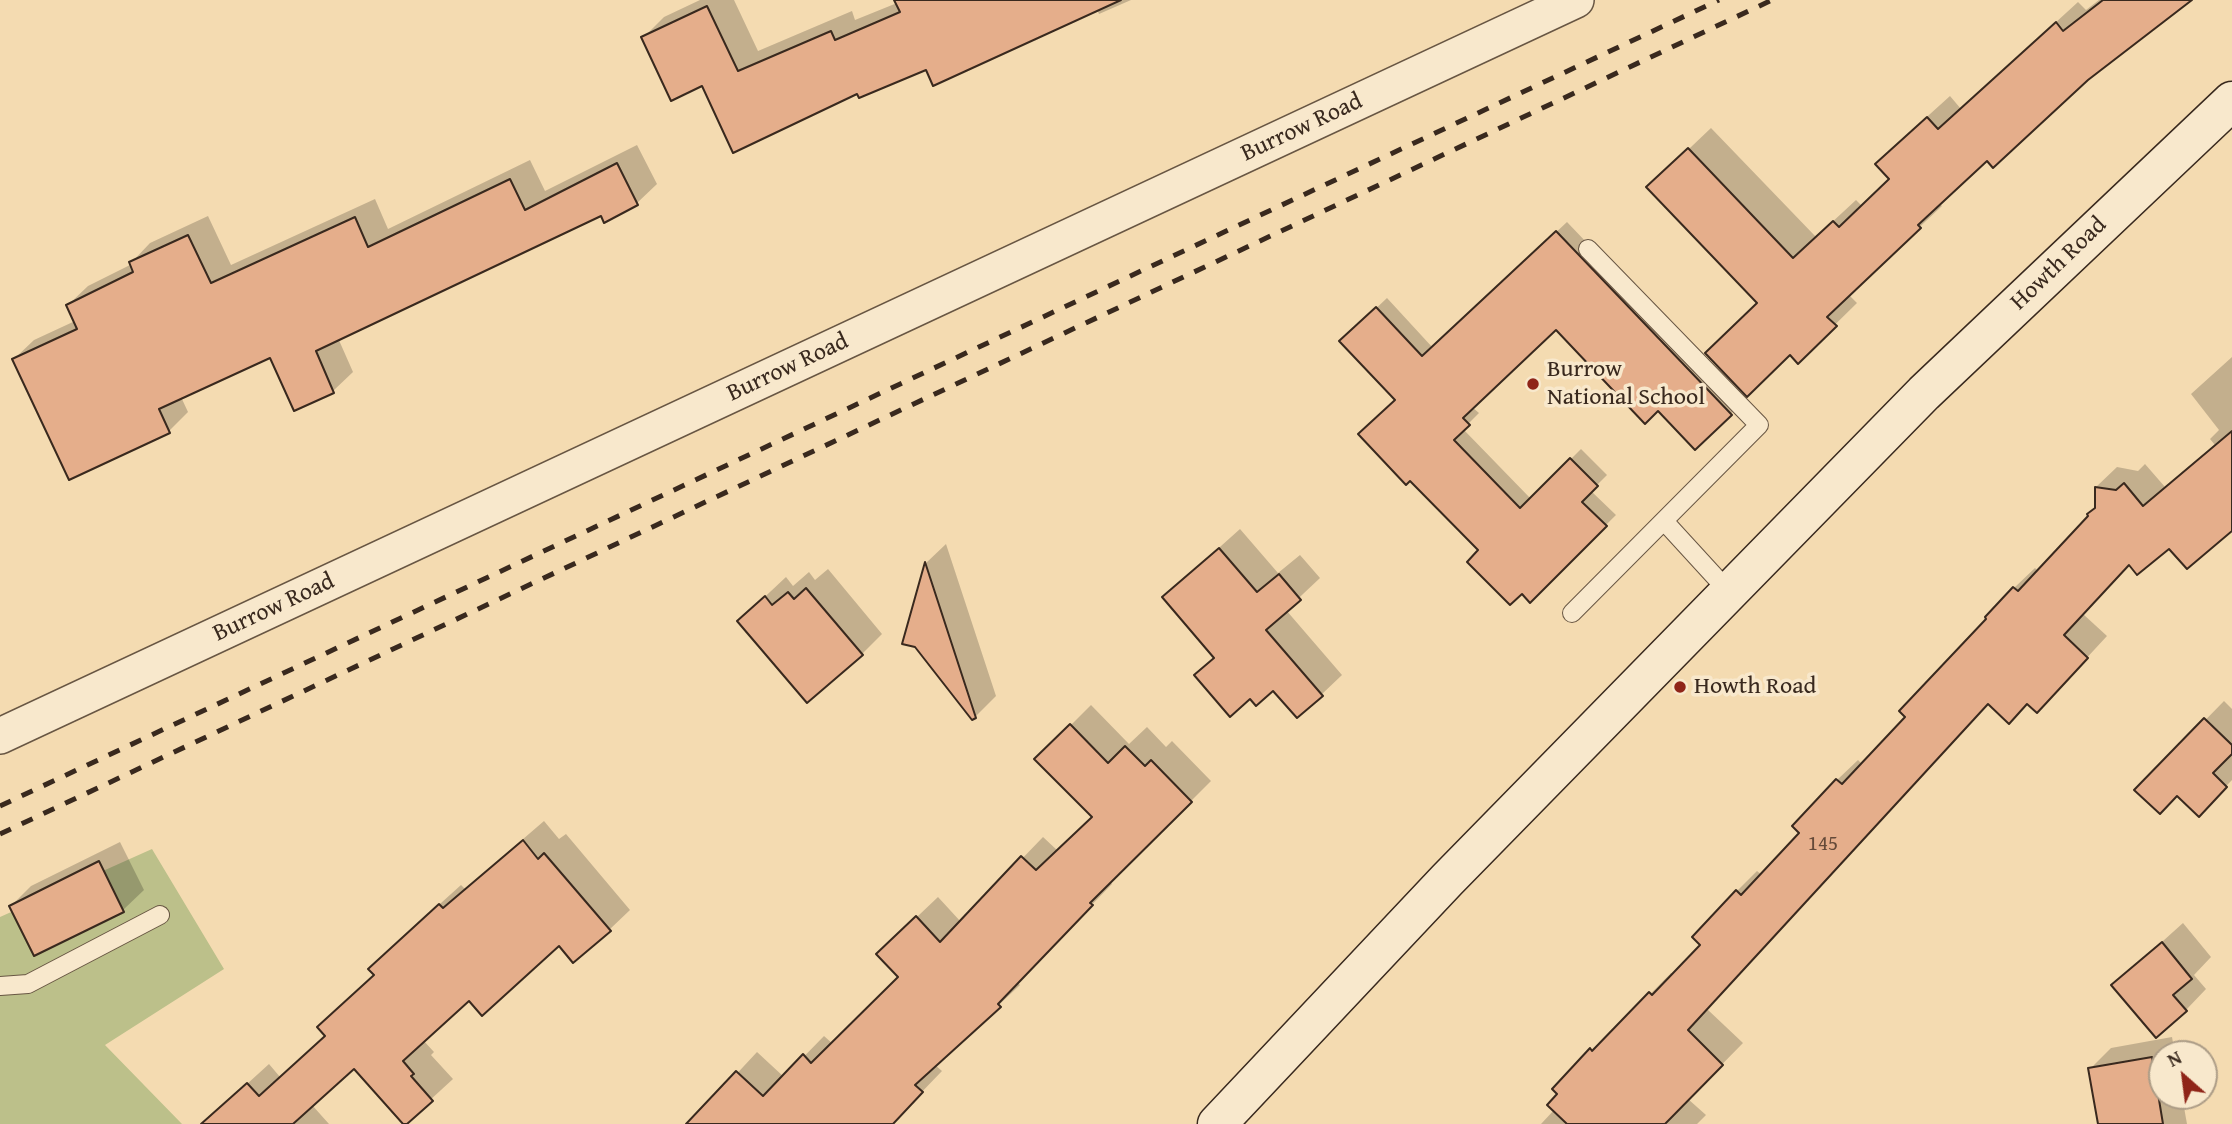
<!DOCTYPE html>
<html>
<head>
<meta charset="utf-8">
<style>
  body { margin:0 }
  #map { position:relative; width:2232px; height:1124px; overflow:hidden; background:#f4dbb1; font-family:"Gentium Book Plus",serif }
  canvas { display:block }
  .north { position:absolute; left:2148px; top:1040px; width:70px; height:70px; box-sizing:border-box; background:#f8e8cc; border:2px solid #ac9c86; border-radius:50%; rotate:332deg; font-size:19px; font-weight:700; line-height:28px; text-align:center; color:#39291e }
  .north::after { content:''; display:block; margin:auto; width:24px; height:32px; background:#8f2418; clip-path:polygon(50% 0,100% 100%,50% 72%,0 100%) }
</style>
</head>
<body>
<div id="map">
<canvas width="2232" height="1124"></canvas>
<div class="north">N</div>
</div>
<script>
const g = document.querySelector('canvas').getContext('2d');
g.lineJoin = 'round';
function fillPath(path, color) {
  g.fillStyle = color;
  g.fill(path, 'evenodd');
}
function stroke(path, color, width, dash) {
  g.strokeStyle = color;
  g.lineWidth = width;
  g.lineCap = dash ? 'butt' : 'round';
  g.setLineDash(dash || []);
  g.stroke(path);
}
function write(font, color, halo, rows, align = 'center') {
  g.font = font + ' "Gentium Book Plus",serif';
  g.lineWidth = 7;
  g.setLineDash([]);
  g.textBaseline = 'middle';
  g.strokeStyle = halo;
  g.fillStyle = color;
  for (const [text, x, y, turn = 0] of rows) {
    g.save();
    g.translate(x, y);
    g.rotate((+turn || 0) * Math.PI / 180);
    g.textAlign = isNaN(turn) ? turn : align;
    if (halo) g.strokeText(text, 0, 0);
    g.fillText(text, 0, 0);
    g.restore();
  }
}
const green = new Path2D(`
  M 152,849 L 224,969 L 105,1045 L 182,1124 L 0,1124 L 0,917 Z`);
const shadow = new Path2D(`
  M 700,0 L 734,0 L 758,51 L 852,11 L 855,20 L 897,3 L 896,0 L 1131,0 L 1099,14 L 1097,9 L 927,67 L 702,84 L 643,38 L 664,17 Z
  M 2099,0 L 2190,0 L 1987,159 L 1939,203 L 1942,206 L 1848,294 L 1857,303 L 1798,361 L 1671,166 L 1711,128 L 1816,237 L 1856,200 L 1862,206 L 1891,179 L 1899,142 L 1950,96 L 1961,109 L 2078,2 L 2086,10 Z
  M 637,145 L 657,184 L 637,203 L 602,213 L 338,338 L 353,372 L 333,391 L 295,408 L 271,356 L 181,397 L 188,412 L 169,431 L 14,359 L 34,340 L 75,321 L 68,305 L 88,286 L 132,264 L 131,263 L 150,243 L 208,216 L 231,265 L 375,199 L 388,229 L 530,160 L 545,191 Z
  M 1567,222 L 1741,404 L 1695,448 L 1658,408 L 1556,327 L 1472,407 L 1479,413 L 1463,429 L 1531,499 L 1581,449 L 1607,475 L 1591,491 L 1616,515 L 1530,600 L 1481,550 L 1397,400 L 1352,331 L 1387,298 L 1433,348 Z
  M 2232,357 L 2232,527 L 2170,546 L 2130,563 L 2083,614 L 2107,636 L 2057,690 L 2028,702 L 1989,702 L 1707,1009 L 1743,1043 L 1688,1099 L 1706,1115 L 1697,1124 L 1541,1124 L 1554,1110 L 1560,1093 L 1555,1089 L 1612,1029 L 1614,1031 L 1671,973 L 1673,975 L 1702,945 L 1737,891 L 1757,871 L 1762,875 L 1802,833 L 1837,780 L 1858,760 L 1863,765 L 1907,717 L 2014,588 L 2035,568 L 2039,572 L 2096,507 L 2096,487 L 2117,467 L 2138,471 L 2145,464 L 2165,487 L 2215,445 L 2210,439 L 2219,430 L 2191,394 Z
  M 1240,529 L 1278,573 L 1300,555 L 1320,578 L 1286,610 L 1342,675 L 1321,695 L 1273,689 L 1250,697 L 1196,676 L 1215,656 L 1164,597 Z
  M 946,544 L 996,696 L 975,717 L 916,646 L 904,643 L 926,563 Z
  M 828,569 L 882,634 L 862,654 L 739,621 L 786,577 L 793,586 L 809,572 L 815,580 Z
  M 2224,701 L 2232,709 L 2232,780 L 2199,814 L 2178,793 L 2137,790 Z
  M 1091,705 L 1129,744 L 1147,727 L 1166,747 L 1172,741 L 1211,781 L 1110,882 L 1112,884 L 1017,982 L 1020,985 L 935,1065 L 942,1071 L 891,1124 L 690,1124 L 757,1052 L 784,1077 L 824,1036 L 833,1044 L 900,977 L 899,934 L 938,897 L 961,922 L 1043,837 L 1058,851 L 1094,817 L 1037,759 Z
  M 544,821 L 559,839 L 566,834 L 630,910 L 609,930 L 559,944 L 469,999 L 423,1040 L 434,1052 L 431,1055 L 453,1079 L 405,1123 L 354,1066 L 312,1105 L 329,1124 L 203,1124 L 269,1064 L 280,1077 L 326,1035 L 375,974 L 370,969 L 391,948 L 461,885 L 465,889 Z
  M 120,842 L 144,890 L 123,910 L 11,906 L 31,886 Z
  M 2183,923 L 2211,957 L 2194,975 L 2206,989 L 2186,1010 L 2114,985 Z
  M 2172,1037 L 2175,1054 L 2162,1054 L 2162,1096 L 2182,1096 L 2187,1124 L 2100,1124 L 2090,1069 L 2111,1048 Z`);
const building = new Path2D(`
  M 894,0 L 1121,0 L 933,86 L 926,70 L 859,98 L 857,94 L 733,153 L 702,86 L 671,101 L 641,37 L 707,6 L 738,71 L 831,31 L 835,40 L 900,12 Z
  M 2103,0 L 2192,0 L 2088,80 L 1993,168 L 1987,161 L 1918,225 L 1921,228 L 1827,317 L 1837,326 L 1798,364 L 1790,355 L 1747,397 L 1705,353 L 1757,303 L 1646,187 L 1688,148 L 1793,258 L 1833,221 L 1839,227 L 1889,179 L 1875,164 L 1927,117 L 1938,129 L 2056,22 L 2063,31 Z
  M 617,163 L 638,205 L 604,223 L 601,216 L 316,351 L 334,393 L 294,411 L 270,358 L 159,409 L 170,433 L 69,480 L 12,359 L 77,329 L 66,305 L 133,272 L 129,262 L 188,235 L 211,283 L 355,217 L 368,247 L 510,179 L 525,210 Z
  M 1556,231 L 1732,415 L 1695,450 L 1658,411 L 1645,424 L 1556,330 L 1463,418 L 1470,425 L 1454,440 L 1520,508 L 1570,458 L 1598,486 L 1582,502 L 1607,526 L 1530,603 L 1522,594 L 1510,605 L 1467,562 L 1478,550 L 1410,481 L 1406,485 L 1358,434 L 1395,400 L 1339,341 L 1376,307 L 1422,356 Z
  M 2232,431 L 2232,531 L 2187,569 L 2169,549 L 2137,575 L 2129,565 L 2064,635 L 2088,658 L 2037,713 L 2027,704 L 2009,724 L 1988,704 L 1688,1030 L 1723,1065 L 1665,1124 L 1567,1124 L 1547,1105 L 1557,1094 L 1552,1089 L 1590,1048 L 1592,1051 L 1649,992 L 1652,995 L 1700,945 L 1692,937 L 1736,890 L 1741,895 L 1799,833 L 1792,826 L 1836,779 L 1842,784 L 1905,717 L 1899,711 L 1986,619 L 1985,617 L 2013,587 L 2018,591 L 2088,516 L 2087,514 L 2095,508 L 2095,487 L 2116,490 L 2124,483 L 2143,506 Z
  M 1219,548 L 1257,592 L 1279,574 L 1301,600 L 1266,630 L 1323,696 L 1297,718 L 1273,691 L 1256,706 L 1250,699 L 1230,717 L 1194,675 L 1214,658 L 1162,597 Z
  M 925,562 L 976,718 L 972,720 L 915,647 L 902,644 Z
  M 806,588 L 863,655 L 807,703 L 737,621 L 765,596 L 772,605 L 788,592 L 794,599 Z
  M 2204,718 L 2232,745 L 2232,754 L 2213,773 L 2227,787 L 2199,817 L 2177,796 L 2160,814 L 2134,790 Z
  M 1070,724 L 1108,763 L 1125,746 L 1145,766 L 1151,760 L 1192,802 L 1090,903 L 1093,905 L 998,1004 L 1001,1007 L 915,1085 L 923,1092 L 893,1124 L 686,1124 L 736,1071 L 763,1096 L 803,1054 L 811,1063 L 898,977 L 876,954 L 916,916 L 940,942 L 1021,856 L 1036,870 L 1092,817 L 1034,759 Z
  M 523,840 L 538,859 L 544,853 L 611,931 L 573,963 L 559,946 L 482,1016 L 469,1001 L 403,1061 L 414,1074 L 411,1076 L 433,1101 L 407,1124 L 403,1124 L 354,1069 L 293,1124 L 201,1124 L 247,1083 L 259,1096 L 325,1036 L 317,1027 L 374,975 L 368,969 L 439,904 L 443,908 Z
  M 99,861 L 124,912 L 34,956 L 9,906 Z
  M 2162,942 L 2192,979 L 2173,995 L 2187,1011 L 2156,1038 L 2111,985 Z
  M 2152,1057 L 2163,1124 L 2098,1124 L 2088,1068 Z`);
const lane = new Path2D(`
  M 1664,521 L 1729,592
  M 1572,613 L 1759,425 L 1588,249
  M 0,986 L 28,984 L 160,915`);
const street = new Path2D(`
  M 0,736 L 1576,0`);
const secondary = new Path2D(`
  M 1217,1124 L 1447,880 L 1924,393 L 2232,101`);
const rail = new Path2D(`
  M 0,806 L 1719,0
  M 0,834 L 1772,0`);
const markers = [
  [1533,384,7,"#8f2418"],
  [1680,687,7,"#8f2418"]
];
const numberNames = [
  ["145",1823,845]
];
const streetNames = [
  ["Burrow Road",1302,128,-25],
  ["Howth Road",2059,264,-44],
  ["Burrow Road",788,368,-25],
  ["Burrow Road",274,608,-25]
];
const poiNames = [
  ["Burrow",1547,370],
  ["National School",1547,398],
  ["Howth Road",1694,687]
];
fillPath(green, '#bcc08a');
fillPath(shadow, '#0003');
fillPath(building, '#e5ae8b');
stroke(building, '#39291e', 2);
stroke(lane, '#685643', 20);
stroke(street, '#685643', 38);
stroke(secondary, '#39291e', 41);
stroke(lane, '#f8e8cc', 18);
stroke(street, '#f8e8cc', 35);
stroke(secondary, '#f8e8cc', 38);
stroke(rail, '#39291e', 5, [12, 12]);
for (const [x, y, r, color] of markers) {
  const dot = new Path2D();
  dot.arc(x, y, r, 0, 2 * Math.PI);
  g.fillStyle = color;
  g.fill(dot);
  stroke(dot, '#f8e8cc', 2.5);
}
write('21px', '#644a39', null, numberNames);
write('24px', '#39291e', '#f8e8cc', streetNames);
write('24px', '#39291e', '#f8e8cc', poiNames, 'left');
</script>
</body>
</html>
